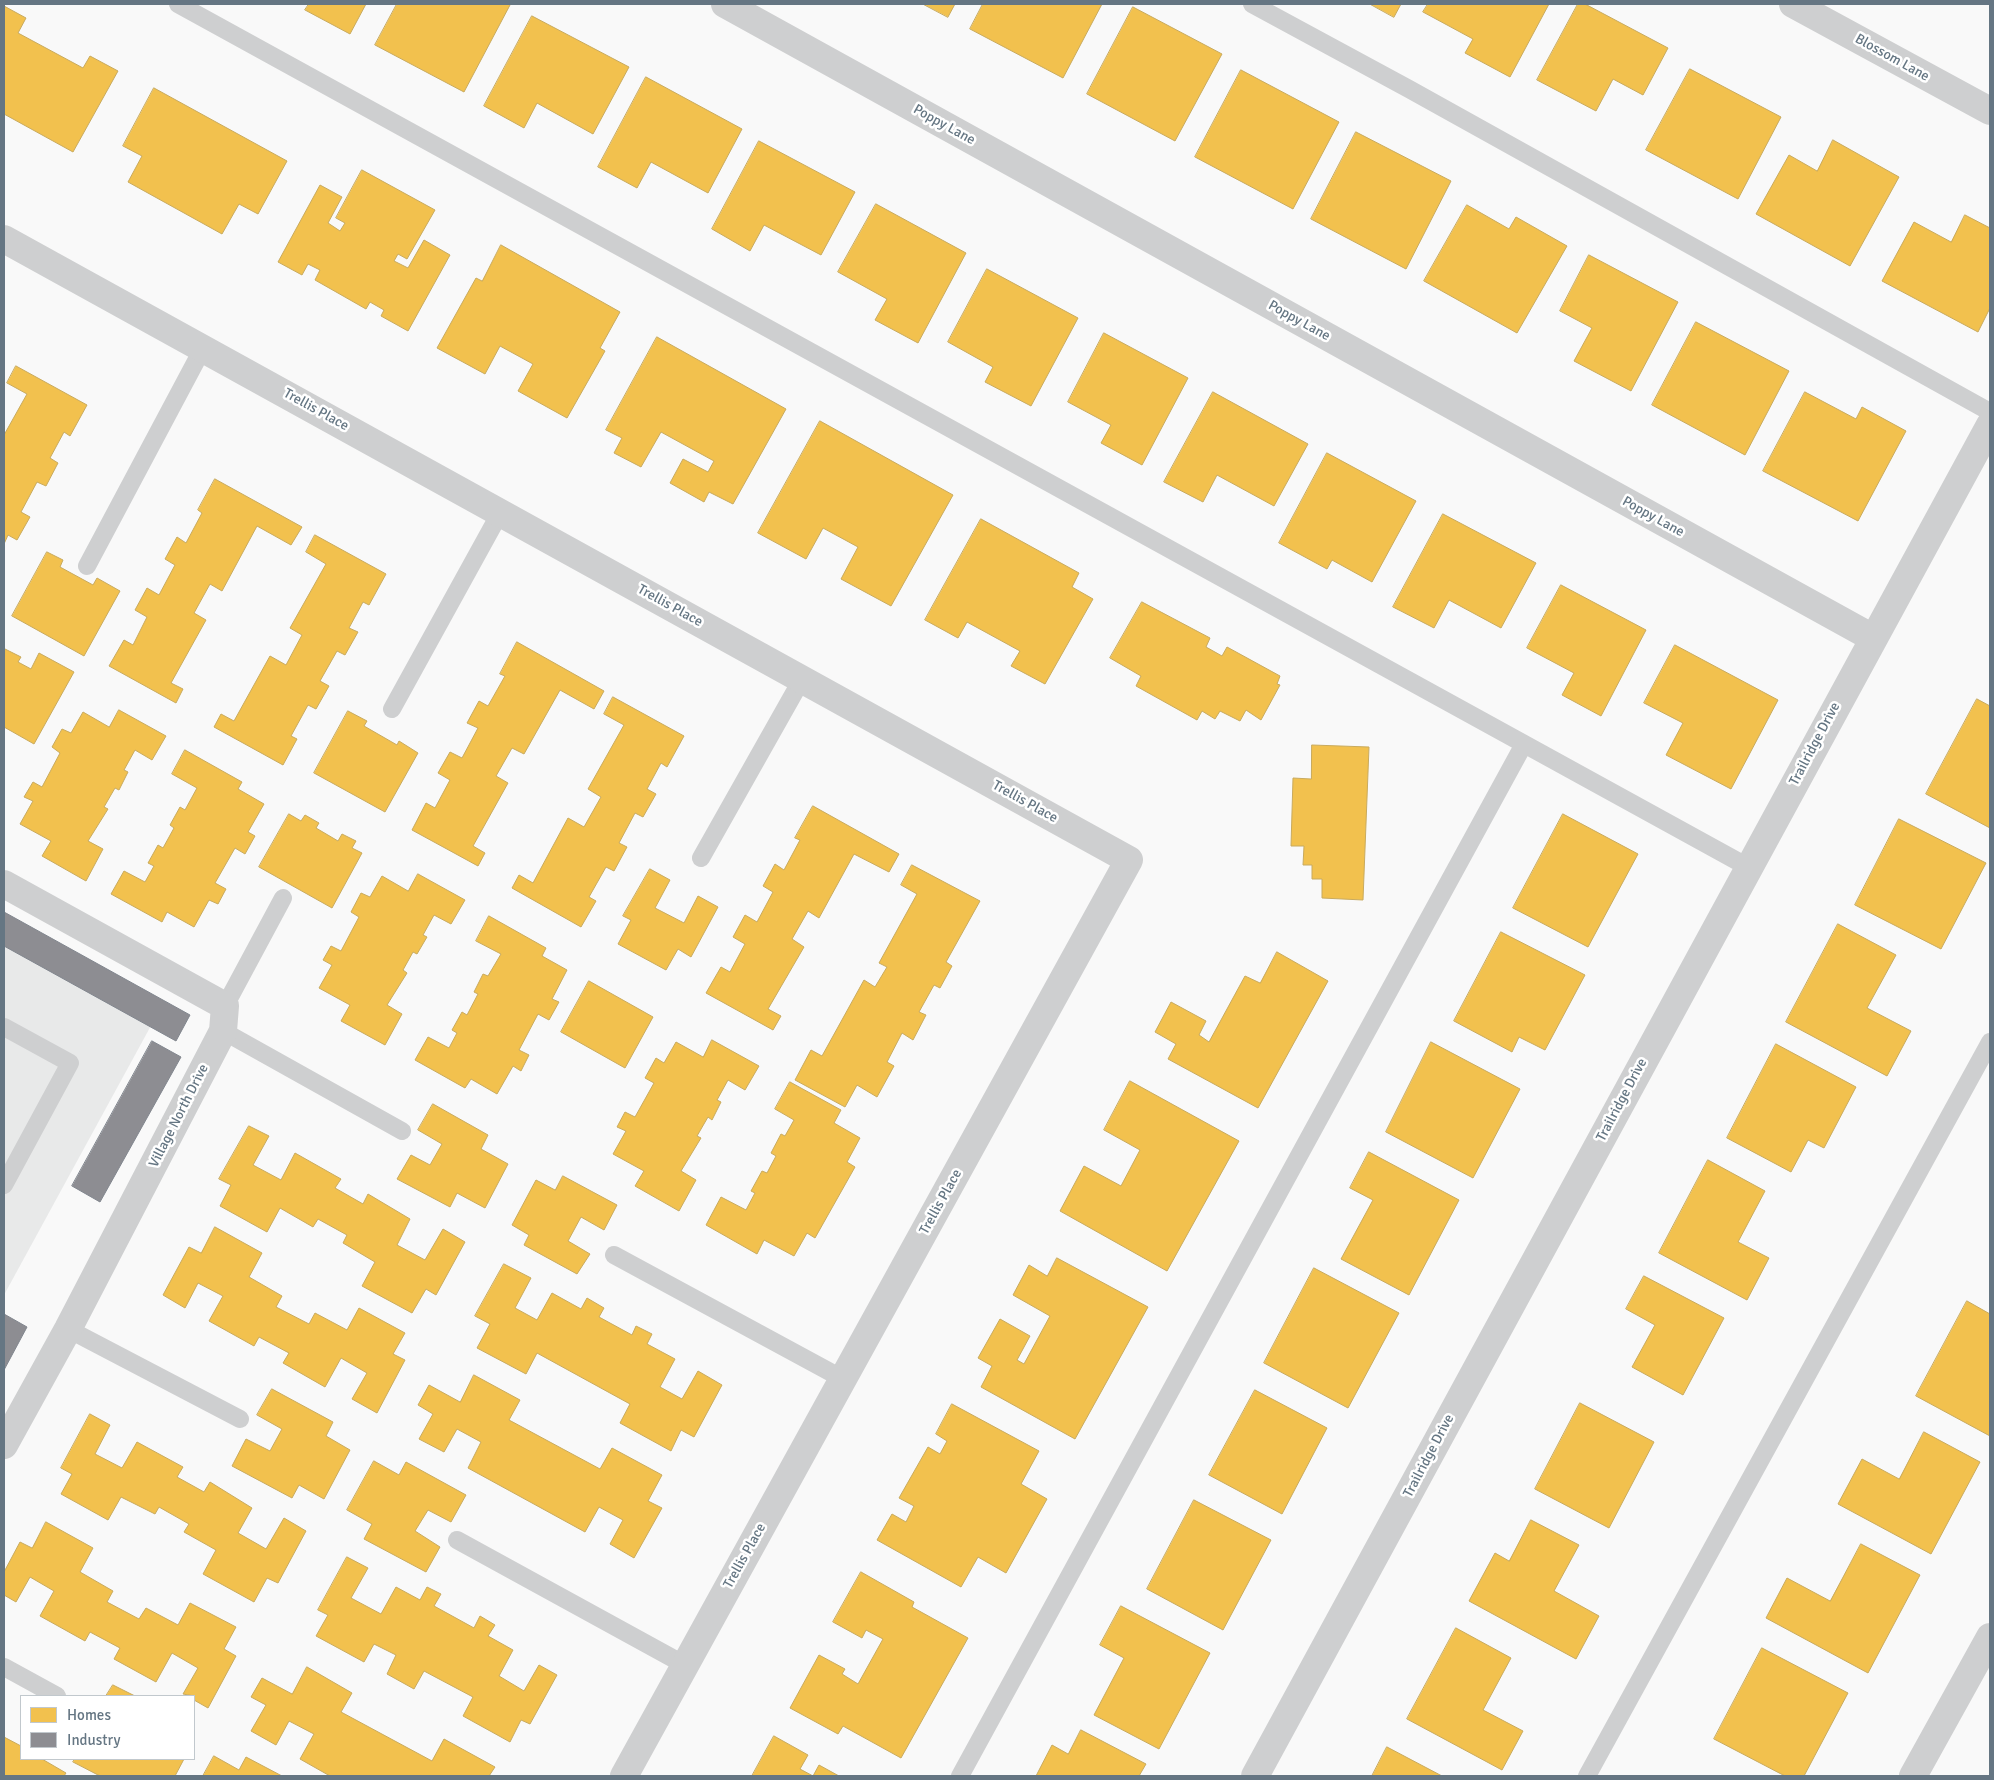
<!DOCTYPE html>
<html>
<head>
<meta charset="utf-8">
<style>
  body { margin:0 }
  #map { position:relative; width:1994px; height:1780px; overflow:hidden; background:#f9f9f9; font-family:Signika,sans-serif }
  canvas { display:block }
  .frame { position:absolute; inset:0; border:5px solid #657683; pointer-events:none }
  .legend { position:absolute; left:20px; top:1695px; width:175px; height:65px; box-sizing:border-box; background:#fff; border:1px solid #c1c8cd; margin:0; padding:6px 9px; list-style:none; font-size:15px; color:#657683 }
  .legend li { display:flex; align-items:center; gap:10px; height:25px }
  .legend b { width:25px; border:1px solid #c1c8cd }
</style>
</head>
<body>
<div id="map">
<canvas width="1994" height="1780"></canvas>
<div class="frame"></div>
<ul class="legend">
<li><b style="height:14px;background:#f2c14e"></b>Homes</li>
<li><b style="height:14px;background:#8d8d92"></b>Industry</li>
</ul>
</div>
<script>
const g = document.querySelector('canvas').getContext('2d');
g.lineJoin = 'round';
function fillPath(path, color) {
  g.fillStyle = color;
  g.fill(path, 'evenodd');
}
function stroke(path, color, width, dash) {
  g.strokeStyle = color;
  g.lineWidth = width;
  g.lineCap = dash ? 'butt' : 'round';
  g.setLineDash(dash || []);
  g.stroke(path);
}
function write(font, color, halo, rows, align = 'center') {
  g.font = font + ' Signika,sans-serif';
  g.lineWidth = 5;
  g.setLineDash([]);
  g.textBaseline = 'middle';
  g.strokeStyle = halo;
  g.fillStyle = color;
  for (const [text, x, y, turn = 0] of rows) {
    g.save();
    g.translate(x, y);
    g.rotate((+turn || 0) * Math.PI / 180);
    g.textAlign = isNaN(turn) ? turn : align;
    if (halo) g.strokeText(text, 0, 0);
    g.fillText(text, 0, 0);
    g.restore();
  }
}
const built = new Path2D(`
  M 4,942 L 153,1022 L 4,1295 Z`);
const homes = new Path2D(`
  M 309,4 L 366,4 L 350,34 L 305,10 Z
  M 397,4 L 507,4 L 510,5 L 464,92 L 375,45 Z
  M 923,4 L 955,4 L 948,17 Z
  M 983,4 L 1102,4 L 1063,78 L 970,29 Z
  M 1370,4 L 1401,4 L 1394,17 Z
  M 1428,4 L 1549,4 L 1510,77 L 1465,53 L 1473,39 L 1423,12 Z
  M 1578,4 L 1585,4 L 1668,48 L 1643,95 L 1613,79 L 1596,111 L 1537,80 Z
  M 4,6 L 26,18 L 18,33 L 83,68 L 90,56 L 118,71 L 73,152 L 4,114 Z
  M 1133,7 L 1222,54 L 1175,141 L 1087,94 Z
  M 532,16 L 629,67 L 593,134 L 537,103 L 524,128 L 484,106 Z
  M 1690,69 L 1781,117 L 1738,199 L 1646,150 Z
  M 1241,70 L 1339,122 L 1293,209 L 1195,157 Z
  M 646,77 L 742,129 L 708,193 L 651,162 L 637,188 L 598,167 Z
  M 154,88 L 287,161 L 258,214 L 239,204 L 222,234 L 128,182 L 142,156 L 123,146 Z
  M 1356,132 L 1451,181 L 1406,269 L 1311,219 Z
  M 1833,140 L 1899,177 L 1850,266 L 1756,214 L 1789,155 L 1817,171 Z
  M 759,141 L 855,192 L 821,255 L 764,225 L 750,251 L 712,229 Z
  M 362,170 L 435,210 L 407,259 L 398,254 L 394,261 L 408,268 L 424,240 L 450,255 L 408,331 L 381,316 L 384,310 L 370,302 L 366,309 L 315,280 L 320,270 L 308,264 L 302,275 L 278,262 L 320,185 L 342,197 L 328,223 L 340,231 L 345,223 L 336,218 Z
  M 876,204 L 966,253 L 918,343 L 875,320 L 887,299 L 838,272 Z
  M 1467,205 L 1509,229 L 1516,217 L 1567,246 L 1517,333 L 1424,281 Z
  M 1965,215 L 1990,228 L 1990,308 L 1978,332 L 1882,281 L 1914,222 L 1951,242 Z
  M 501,245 L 620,312 L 600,348 L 605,351 L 567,418 L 518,391 L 533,364 L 500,346 L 485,374 L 437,348 L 476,278 L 482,281 Z
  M 1589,255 L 1678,302 L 1631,391 L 1574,361 L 1592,328 L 1560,311 Z
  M 987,269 L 1078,318 L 1031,406 L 985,382 L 993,367 L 948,342 Z
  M 1696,322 L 1789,371 L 1745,455 L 1652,405 Z
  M 1104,333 L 1188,378 L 1142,465 L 1101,443 L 1111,425 L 1068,402 Z
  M 657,337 L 786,409 L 733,504 L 709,492 L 704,502 L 670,483 L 683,459 L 708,472 L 714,461 L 661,432 L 641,467 L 614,453 L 622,438 L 606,430 Z
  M 16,366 L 87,405 L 70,436 L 64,432 L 50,458 L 58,463 L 46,486 L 37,482 L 21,512 L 30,517 L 17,540 L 8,535 L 4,544 L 4,435 L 27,394 L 7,383 Z
  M 1213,392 L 1308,444 L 1274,506 L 1217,475 L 1203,502 L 1164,482 Z
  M 1805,392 L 1856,419 L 1862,407 L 1906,431 L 1858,521 L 1763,471 Z
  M 820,421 L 953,495 L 891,606 L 841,579 L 858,547 L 823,528 L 806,559 L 758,533 Z
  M 1327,453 L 1416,501 L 1372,582 L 1332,560 L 1327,569 L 1279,543 Z
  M 215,479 L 302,527 L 291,545 L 257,526 L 222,591 L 210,584 L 194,613 L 206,620 L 171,683 L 183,689 L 176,703 L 109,666 L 124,640 L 133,645 L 147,617 L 135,610 L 147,588 L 159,595 L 175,565 L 165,559 L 177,537 L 186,543 L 202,513 L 198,510 Z
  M 1443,514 L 1536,563 L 1501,628 L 1449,600 L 1434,628 L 1393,607 Z
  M 981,519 L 1079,573 L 1072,587 L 1093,599 L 1045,684 L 1011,666 L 1020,651 L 967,622 L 958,638 L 925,620 Z
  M 315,535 L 386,574 L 369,605 L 363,602 L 349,628 L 358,632 L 345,655 L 337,651 L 320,681 L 329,686 L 316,709 L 308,705 L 291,736 L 297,739 L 283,765 L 214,727 L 221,714 L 234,721 L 270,656 L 286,665 L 302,635 L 290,628 L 326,564 L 306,552 Z
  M 47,552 L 63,560 L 60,567 L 93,585 L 97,578 L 120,591 L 84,656 L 12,616 Z
  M 1561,585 L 1646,630 L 1601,716 L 1562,695 L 1574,673 L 1527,648 Z
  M 1142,602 L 1210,638 L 1206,647 L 1222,656 L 1227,647 L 1280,676 L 1277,684 L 1280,685 L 1261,720 L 1246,710 L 1240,721 L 1220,711 L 1215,719 L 1202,711 L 1197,720 L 1136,686 L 1141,676 L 1110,658 Z
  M 517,642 L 604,691 L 594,709 L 560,690 L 524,754 L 512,748 L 496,776 L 508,783 L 473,846 L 485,853 L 478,866 L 412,830 L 426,803 L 435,808 L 450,780 L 438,773 L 450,752 L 462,758 L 478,728 L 467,723 L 479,701 L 488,706 L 505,676 L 500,674 Z
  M 1675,645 L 1778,700 L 1731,789 L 1666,755 L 1683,723 L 1644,703 Z
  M 5,649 L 21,657 L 18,662 L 31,669 L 39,653 L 74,672 L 34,744 L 4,727 Z
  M 613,697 L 684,736 L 667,767 L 661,763 L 647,789 L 656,794 L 643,817 L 635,813 L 619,843 L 627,847 L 614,871 L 606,867 L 589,897 L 596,901 L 581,927 L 512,888 L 519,875 L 533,883 L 568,818 L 584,827 L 601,797 L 588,789 L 624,725 L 604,714 Z
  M 1977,699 L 1990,706 L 1990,828 L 1926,794 Z
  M 119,710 L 166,736 L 152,760 L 135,750 L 124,770 L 128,772 L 119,790 L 115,788 L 104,807 L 108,809 L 88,841 L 103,849 L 86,881 L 42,856 L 51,841 L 20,824 L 33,801 L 24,797 L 33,782 L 42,787 L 60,753 L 52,747 L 62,729 L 71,733 L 83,712 L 109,727 Z
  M 348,711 L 367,721 L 364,726 L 397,745 L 399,741 L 418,753 L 385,812 L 314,773 Z
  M 1312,745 L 1369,747 L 1363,900 L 1322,898 L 1322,879 L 1312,879 L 1312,865 L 1303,865 L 1304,846 L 1291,846 L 1293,778 L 1311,779 Z
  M 185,750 L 242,782 L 238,789 L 264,804 L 248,832 L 255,836 L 245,854 L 235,848 L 215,883 L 226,889 L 218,904 L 209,900 L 194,927 L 167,912 L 162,922 L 111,894 L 124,871 L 145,882 L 154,866 L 148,863 L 158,845 L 163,848 L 174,828 L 170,825 L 180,807 L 185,810 L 197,788 L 172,774 Z
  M 813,806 L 899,854 L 889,872 L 854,854 L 819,918 L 808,911 L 792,939 L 804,947 L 768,1009 L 781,1016 L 773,1030 L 706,993 L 721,967 L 730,972 L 745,944 L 733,937 L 745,915 L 757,922 L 773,892 L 763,886 L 775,864 L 784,870 L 800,840 L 795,838 Z
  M 289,814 L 301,821 L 305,815 L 319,823 L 316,828 L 338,841 L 342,834 L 356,841 L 352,848 L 362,853 L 332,908 L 259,867 Z
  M 1563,814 L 1638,854 L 1588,947 L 1513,908 Z
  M 1899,819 L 1986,863 L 1941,949 L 1855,905 Z
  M 912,865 L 980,901 L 946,962 L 952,966 L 940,988 L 934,985 L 919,1012 L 926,1015 L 913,1040 L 902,1033 L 887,1062 L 894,1066 L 877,1097 L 857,1085 L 845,1107 L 795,1080 L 811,1050 L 822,1056 L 864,980 L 875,987 L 887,967 L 879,963 L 917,894 L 901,885 Z
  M 650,869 L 670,880 L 655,908 L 684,923 L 698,896 L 718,907 L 691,957 L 678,949 L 666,970 L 618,944 L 631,920 L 623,916 Z
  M 418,874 L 465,900 L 451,924 L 434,915 L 423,935 L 427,937 L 417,954 L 413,952 L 403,970 L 407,973 L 387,1005 L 402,1014 L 385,1045 L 341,1021 L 350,1005 L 319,988 L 332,965 L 323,960 L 331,946 L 341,951 L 359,917 L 351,912 L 361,893 L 370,897 L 382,876 L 408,891 Z
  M 489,916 L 546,948 L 542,956 L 567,970 L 552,999 L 559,1002 L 549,1020 L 538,1014 L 519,1050 L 529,1055 L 521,1071 L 513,1066 L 497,1094 L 471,1079 L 465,1088 L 415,1060 L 428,1037 L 449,1048 L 457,1033 L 452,1030 L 462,1012 L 467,1015 L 478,994 L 474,992 L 483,974 L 488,976 L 501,954 L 476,941 Z
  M 1838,924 L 1896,955 L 1867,1008 L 1911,1031 L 1887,1076 L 1786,1022 Z
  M 1501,932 L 1585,975 L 1545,1050 L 1519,1037 L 1512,1052 L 1454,1021 Z
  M 1277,952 L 1328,981 L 1258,1108 L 1168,1059 L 1176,1044 L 1155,1032 L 1171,1002 L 1206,1021 L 1199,1035 L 1209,1042 L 1245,976 L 1260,983 Z
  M 589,981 L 653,1017 L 625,1068 L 561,1032 Z
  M 712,1040 L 759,1066 L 745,1090 L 728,1080 L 717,1100 L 721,1102 L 712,1120 L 708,1117 L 697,1136 L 701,1138 L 681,1171 L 696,1180 L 679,1211 L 635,1186 L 644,1171 L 613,1154 L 626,1131 L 617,1127 L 625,1112 L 635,1117 L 654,1083 L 645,1078 L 656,1058 L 664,1063 L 676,1042 L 703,1057 Z
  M 1431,1042 L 1520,1089 L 1473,1178 L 1386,1132 Z
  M 1776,1044 L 1856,1087 L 1824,1148 L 1808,1140 L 1791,1172 L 1727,1138 Z
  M 1130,1081 L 1239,1141 L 1167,1271 L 1060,1211 L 1084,1166 L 1121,1186 L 1140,1150 L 1104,1130 Z
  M 790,1082 L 841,1110 L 834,1123 L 860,1138 L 847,1162 L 855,1167 L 815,1238 L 807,1233 L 794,1256 L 764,1240 L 757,1254 L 706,1225 L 721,1197 L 746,1210 L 755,1193 L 751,1191 L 762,1171 L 767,1173 L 776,1156 L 771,1153 L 781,1134 L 785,1136 L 794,1120 L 775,1109 Z
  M 433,1104 L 488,1135 L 481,1149 L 508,1164 L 485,1208 L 457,1193 L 450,1207 L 397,1179 L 411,1155 L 430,1165 L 442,1144 L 418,1130 Z
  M 249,1126 L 269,1136 L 253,1165 L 281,1180 L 295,1153 L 341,1179 L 335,1188 L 363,1204 L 368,1194 L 410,1219 L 397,1245 L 425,1260 L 443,1229 L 465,1242 L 436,1295 L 426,1289 L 412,1313 L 362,1286 L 375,1262 L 343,1243 L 347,1235 L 318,1219 L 313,1227 L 280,1208 L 267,1232 L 220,1206 L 231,1185 L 219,1179 Z
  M 1369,1152 L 1459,1200 L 1409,1295 L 1341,1259 L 1373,1200 L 1350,1188 Z
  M 1708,1160 L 1765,1191 L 1738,1242 L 1769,1258 L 1747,1300 L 1659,1253 Z
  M 563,1176 L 617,1205 L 604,1230 L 581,1217 L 568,1241 L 590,1254 L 577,1274 L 524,1245 L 529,1235 L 512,1225 L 536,1180 L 555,1190 Z
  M 215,1227 L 262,1253 L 249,1277 L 282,1296 L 276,1307 L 309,1324 L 315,1313 L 347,1330 L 359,1308 L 405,1333 L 393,1354 L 405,1360 L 377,1413 L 352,1399 L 367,1373 L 341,1358 L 325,1387 L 283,1363 L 289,1353 L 259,1337 L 254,1346 L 209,1321 L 223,1296 L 198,1283 L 185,1308 L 163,1295 L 189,1247 L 201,1253 Z
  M 1057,1258 L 1148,1307 L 1075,1439 L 981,1387 L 992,1366 L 978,1358 L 1000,1319 L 1030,1336 L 1017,1360 L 1024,1364 L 1050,1316 L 1013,1295 L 1029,1265 L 1047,1276 Z
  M 504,1264 L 531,1278 L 515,1308 L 537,1320 L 552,1293 L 581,1309 L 587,1298 L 604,1308 L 599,1317 L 632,1335 L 636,1326 L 652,1334 L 647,1344 L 675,1359 L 660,1387 L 682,1399 L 698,1371 L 722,1385 L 694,1437 L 681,1430 L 671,1451 L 620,1423 L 630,1404 L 537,1353 L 526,1374 L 477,1348 L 490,1324 L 475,1316 Z
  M 1314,1268 L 1399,1313 L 1348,1408 L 1264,1363 Z
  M 1644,1276 L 1724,1318 L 1683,1395 L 1632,1367 L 1655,1325 L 1626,1309 Z
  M 1967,1301 L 1990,1314 L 1990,1436 L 1916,1396 Z
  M 474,1375 L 520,1400 L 509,1420 L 600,1469 L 612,1448 L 662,1475 L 648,1501 L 662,1508 L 634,1558 L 610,1544 L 623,1520 L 599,1507 L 585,1532 L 468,1468 L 481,1442 L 457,1429 L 444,1452 L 419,1439 L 433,1414 L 418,1405 L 429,1385 L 460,1402 Z
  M 272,1389 L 333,1422 L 326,1436 L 350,1450 L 324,1499 L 299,1485 L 292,1498 L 232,1466 L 246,1439 L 270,1451 L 282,1429 L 257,1415 Z
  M 1255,1390 L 1327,1428 L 1282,1514 L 1209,1475 Z
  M 1580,1403 L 1654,1442 L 1609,1528 L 1535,1489 Z
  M 952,1404 L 1039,1451 L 1021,1484 L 1047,1499 L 1006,1573 L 978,1557 L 961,1587 L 877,1540 L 892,1514 L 906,1522 L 914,1506 L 899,1498 L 928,1447 L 940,1454 L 947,1441 L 936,1434 Z
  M 90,1414 L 110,1425 L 95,1454 L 122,1468 L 137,1442 L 183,1467 L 177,1477 L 204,1492 L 210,1482 L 252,1508 L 238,1533 L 266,1549 L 284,1518 L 306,1531 L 278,1583 L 267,1578 L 254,1602 L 203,1574 L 216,1550 L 184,1532 L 189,1524 L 159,1507 L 155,1514 L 121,1497 L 108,1520 L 61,1494 L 72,1474 L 61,1468 Z
  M 1924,1432 L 1980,1462 L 1931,1554 L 1838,1504 L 1862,1459 L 1899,1479 Z
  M 374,1461 L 399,1475 L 406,1462 L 466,1495 L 451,1522 L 428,1510 L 415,1531 L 440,1547 L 426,1572 L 364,1539 L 372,1524 L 347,1510 Z
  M 1194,1500 L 1271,1540 L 1223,1630 L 1147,1589 Z
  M 1531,1520 L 1579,1545 L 1554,1591 L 1599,1616 L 1576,1659 L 1469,1601 L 1495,1553 L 1509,1561 Z
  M 46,1522 L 93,1548 L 80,1572 L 113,1591 L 107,1602 L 139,1619 L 146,1608 L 178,1625 L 190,1603 L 236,1627 L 224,1649 L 236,1656 L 208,1708 L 194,1700 L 194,1696 L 183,1694 L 198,1668 L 172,1653 L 156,1682 L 114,1659 L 120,1648 L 90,1632 L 85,1641 L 40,1616 L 54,1591 L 30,1577 L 16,1602 L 4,1595 L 4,1572 L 20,1542 L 32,1548 Z
  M 1861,1544 L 1920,1575 L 1868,1673 L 1766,1618 L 1787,1578 L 1830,1601 Z
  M 347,1557 L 368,1568 L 351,1598 L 381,1614 L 396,1587 L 420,1600 L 427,1587 L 441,1594 L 434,1606 L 474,1628 L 480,1616 L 495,1625 L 488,1636 L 513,1650 L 499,1676 L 524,1691 L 539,1665 L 557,1675 L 530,1724 L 521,1720 L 510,1742 L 463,1716 L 473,1697 L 424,1671 L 414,1689 L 387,1674 L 396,1655 L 374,1644 L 364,1662 L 316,1636 L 328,1615 L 318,1610 Z
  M 861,1572 L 914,1602 L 912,1607 L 968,1638 L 901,1758 L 843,1726 L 838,1734 L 790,1708 L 819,1655 L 845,1669 L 842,1674 L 858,1684 L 883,1639 L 866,1630 L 862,1638 L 833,1622 Z
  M 1121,1606 L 1210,1653 L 1159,1749 L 1094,1715 L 1124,1658 L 1100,1645 Z
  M 1456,1628 L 1511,1658 L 1483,1710 L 1523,1731 L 1502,1770 L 1407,1719 Z
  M 1762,1648 L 1848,1693 L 1804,1776 L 1785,1776 L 1714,1739 Z
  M 307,1667 L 352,1693 L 341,1712 L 432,1761 L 444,1739 L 495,1767 L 489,1776 L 330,1776 L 300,1759 L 314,1734 L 289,1721 L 276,1745 L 251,1731 L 266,1705 L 251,1697 L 262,1678 L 292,1694 Z
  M 113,1685 L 135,1696 L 106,1696 Z
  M 1081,1730 L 1146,1764 L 1139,1776 L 1036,1776 L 1052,1745 L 1068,1754 Z
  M 774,1736 L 808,1755 L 800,1769 L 813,1776 L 819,1765 L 839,1776 L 752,1776 Z
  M 4,1737 L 21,1746 L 21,1759 L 42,1759 L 66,1773 L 64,1776 L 4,1776 Z
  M 1387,1747 L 1442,1776 L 1372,1776 Z
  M 214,1756 L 239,1770 L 246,1757 L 282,1776 L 203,1776 Z
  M 75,1759 L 184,1759 L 175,1776 L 100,1776 L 73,1762 Z`);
const industry = new Path2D(`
  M 4,912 L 190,1015 L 176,1041 L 4,946 Z
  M 152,1041 L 181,1057 L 100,1202 L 72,1186 Z
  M 4,1314 L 27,1327 L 4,1370 Z`);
const lane = new Path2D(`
  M 178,4 L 1748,867
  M 1252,4 L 1409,89 L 1990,412
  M 87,566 L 203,348
  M 392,709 L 500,513
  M 701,858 L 802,679
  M 225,1006 L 283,898
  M 4,1027 L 70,1063 L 4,1185
  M 223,1031 L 402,1131
  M 614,1255 L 843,1379
  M 68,1329 L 240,1419
  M 457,1540 L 685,1665
  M 4,1667 L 57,1696
  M 960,1776 L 1524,744
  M 1587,1776 L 1990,1042`);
const street = new Path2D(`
  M 725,4 L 1873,638
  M 1793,4 L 1990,111
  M 4,239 L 1129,860 L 624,1776
  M 4,884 L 225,1006 L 223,1031 L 68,1329 L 4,1445
  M 1255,1776 L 1990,425
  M 1913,1776 L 1990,1637`);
const streetNames = [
  ["Blossom Lane",1892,58,29],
  ["Poppy Lane",944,125,29],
  ["Poppy Lane",1299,321,29],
  ["Trellis Place",316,410,29],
  ["Poppy Lane",1653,517,29],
  ["Trellis Place",670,606,29],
  ["Trailridge Drive",1815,744,-62],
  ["Trellis Place",1025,802,29],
  ["Trailridge Drive",1622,1100,-62],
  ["Village North Drive",179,1116,-63],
  ["Trellis Place",941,1202,-61],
  ["Trailridge Drive",1429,1456,-62],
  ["Trellis Place",745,1556,-61]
];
fillPath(built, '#e8e9e9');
fillPath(homes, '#f2c14e');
stroke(homes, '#c8aa5e', 1);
fillPath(industry, '#8d8d92');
stroke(industry, '#81868e', 1);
stroke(lane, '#cecfd0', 18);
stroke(street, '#cecfd0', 28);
write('14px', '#657683', '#fff', streetNames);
</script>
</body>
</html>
